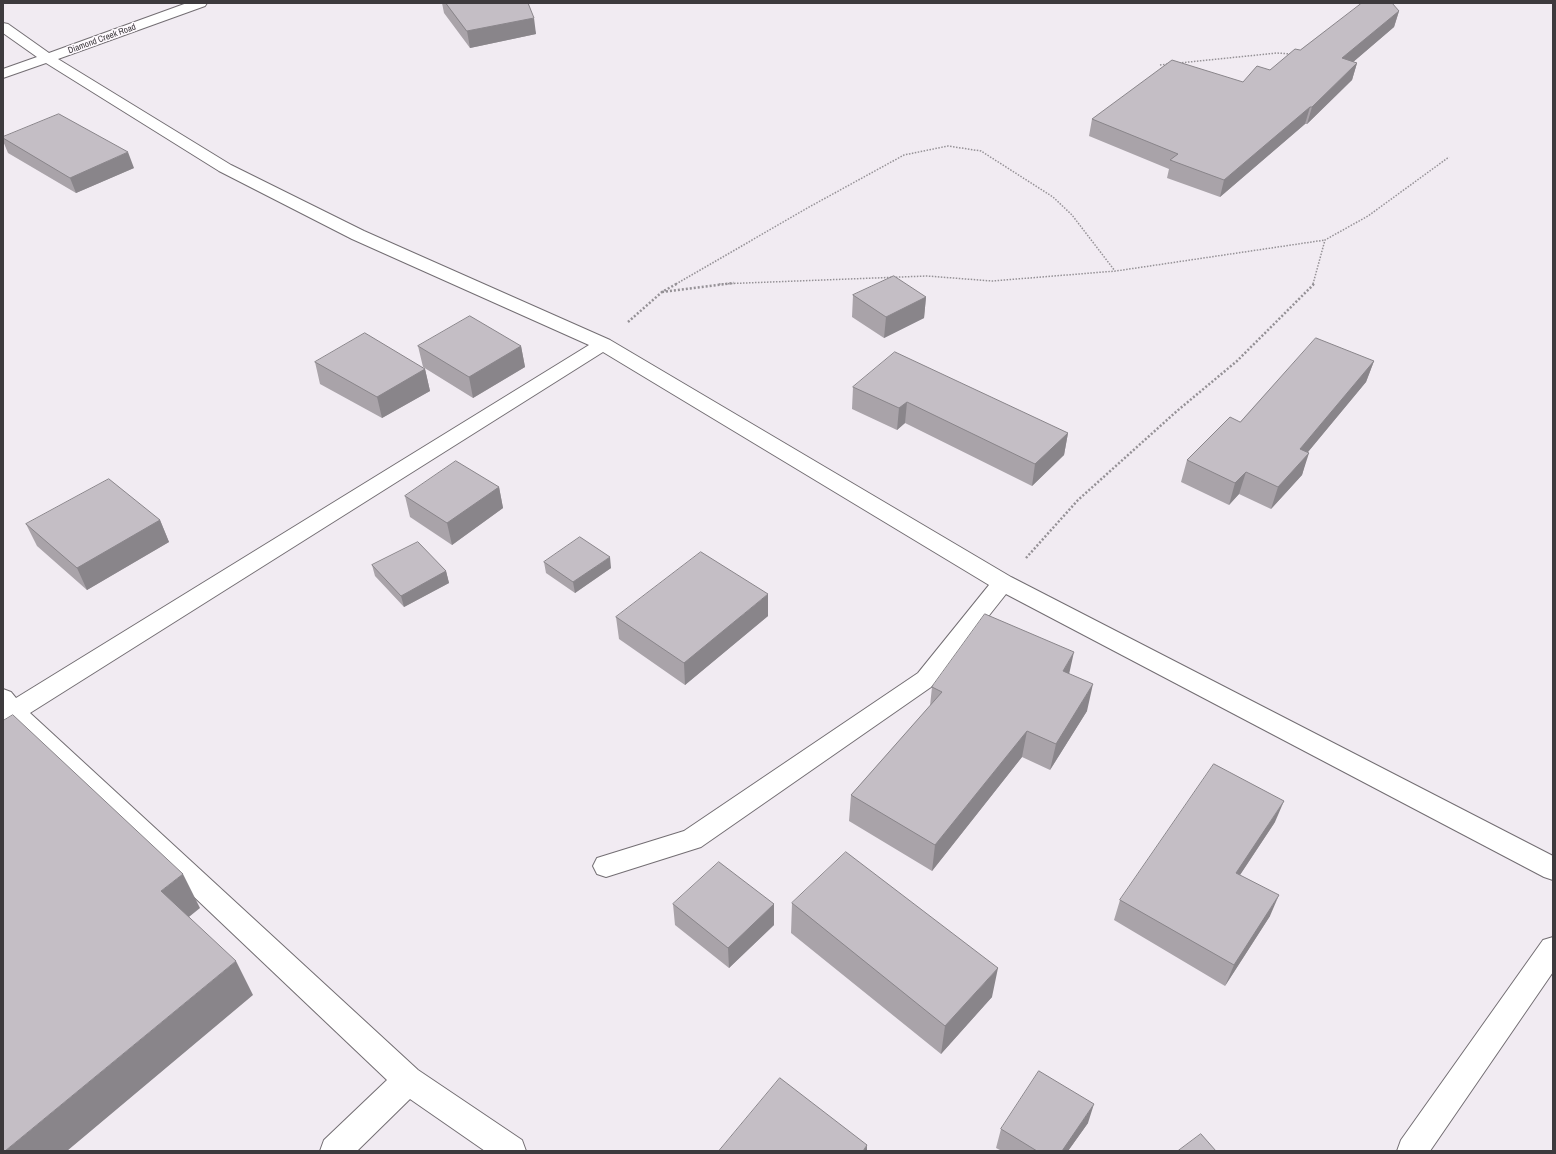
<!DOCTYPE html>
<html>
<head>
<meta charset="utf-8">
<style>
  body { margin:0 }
  #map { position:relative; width:1556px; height:1154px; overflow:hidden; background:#f1ebf2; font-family:"Archivo Narrow",sans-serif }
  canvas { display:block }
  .frame { position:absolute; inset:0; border:4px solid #3d3a3d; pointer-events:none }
</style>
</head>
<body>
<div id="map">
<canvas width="1556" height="1154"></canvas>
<div class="frame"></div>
</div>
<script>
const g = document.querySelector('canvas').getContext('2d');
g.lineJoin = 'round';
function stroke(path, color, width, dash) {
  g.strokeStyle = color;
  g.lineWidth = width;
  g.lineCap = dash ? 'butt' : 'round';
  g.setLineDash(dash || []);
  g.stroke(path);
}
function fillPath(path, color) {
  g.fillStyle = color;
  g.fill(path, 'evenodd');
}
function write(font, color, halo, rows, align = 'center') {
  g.font = font + ' "Archivo Narrow",sans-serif';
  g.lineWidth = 3;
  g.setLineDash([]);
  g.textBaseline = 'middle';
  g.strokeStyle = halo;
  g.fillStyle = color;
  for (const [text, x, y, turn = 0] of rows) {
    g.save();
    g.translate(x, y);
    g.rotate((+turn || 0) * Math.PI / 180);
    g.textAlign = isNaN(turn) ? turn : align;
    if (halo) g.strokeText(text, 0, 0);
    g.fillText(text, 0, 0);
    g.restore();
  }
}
const pathFar1 = new Path2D(`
  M 1179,63 L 1277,53 L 1292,54
  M 1160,65 L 1168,64
  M 676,284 L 811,206 L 904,155 L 948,146 L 981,151 L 1053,197 L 1072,215 L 1115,271
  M 719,284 L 927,276 L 992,281 L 1116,271 L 1325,240
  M 1313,284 L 1325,240 L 1368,216 L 1449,157`);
const path = new Path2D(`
  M 662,292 L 734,283
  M 628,322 L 662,292 L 678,283
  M 1026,558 L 1078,500 L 1177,411 L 1237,361 L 1313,285 L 1314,283`);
const minor = new Path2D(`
  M 187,3 L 207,3 L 205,6 L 58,59 L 231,165 L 364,231 L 610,340 L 1011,577 L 1553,856 L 1553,880 L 1544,877 L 1006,594 L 934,685 L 701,847 L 606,877 L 597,874 L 593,866 L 597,858 L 684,831 L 918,673 L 989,585 L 603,352 L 30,713 L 418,1070 L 522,1140 L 526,1151 L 485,1151 L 410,1099 L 357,1151 L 320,1151 L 324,1140 L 387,1080 L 12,724 L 3,727 L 3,689 L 11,692 L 16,698 L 589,345 L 352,239 L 219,171 L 46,63 L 3,78 L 3,69 L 37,57 L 3,33 L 3,23 L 8,24 L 49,53 Z
  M 1553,937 L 1553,972 L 1430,1151 L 1397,1151 L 1401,1140 L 1543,940 Z`);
const wall = new Path2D(`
  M 442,3 L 528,3 L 536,34 L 470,48 L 444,13 Z
  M 1399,11 L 1394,27 L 1353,62 L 1357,63 L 1352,80 L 1307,124 L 1305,124 L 1220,197 L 1167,178 L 1169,169 L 1089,136 L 1092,119 L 1243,82 L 1270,70 L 1300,50 Z
  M 3,137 L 134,168 L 76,193 L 8,153 L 3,141 Z
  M 853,295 L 926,297 L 924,318 L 884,338 L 852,317 Z
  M 418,346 L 521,346 L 525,367 L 473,398 L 423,367 Z
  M 1374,361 L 1366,382 L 1308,452 L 1302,475 L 1271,509 L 1239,494 L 1229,505 L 1181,482 L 1187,460 L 1240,422 Z
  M 315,362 L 425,369 L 430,391 L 382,418 L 320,384 Z
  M 853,387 L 1068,433 L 1064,455 L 1032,486 L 905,423 L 897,430 L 852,409 Z
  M 499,487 L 503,508 L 452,545 L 410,517 L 405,496 Z
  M 160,520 L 169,542 L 87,590 L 37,546 L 26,524 Z
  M 544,562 L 611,568 L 575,593 L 546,573 Z
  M 372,565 L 446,571 L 449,583 L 404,607 L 375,576 Z
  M 768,616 L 685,685 L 619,639 L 616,617 Z
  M 1069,674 L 1087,711 L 1050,770 L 1022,757 L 932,871 L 849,821 L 851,795 L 930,706 L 932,687 Z
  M 1275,822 L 1240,875 L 1270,916 L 1225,986 L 1114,920 L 1120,900 Z
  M 792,903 L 992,997 L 941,1054 L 791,933 Z
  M 673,904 L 774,904 L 774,925 L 729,968 L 675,925 Z
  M 1088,1123 L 1068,1151 L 1002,1151 L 996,1148 L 1001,1129 Z`);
const shadedWall = new Path2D(`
  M 1399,11 L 1394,27 L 1338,75 L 1342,58 Z
  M 534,18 L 536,34 L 470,48 L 467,31 Z
  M 1357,63 L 1352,80 L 1307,124 L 1312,107 Z
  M 1310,107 L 1305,124 L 1220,197 L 1224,180 Z
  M 128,152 L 134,168 L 76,193 L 70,178 Z
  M 926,297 L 924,318 L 884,338 L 886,317 Z
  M 521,346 L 525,367 L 473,398 L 469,377 Z
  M 1374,361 L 1366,382 L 1293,470 L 1300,449 Z
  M 425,369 L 430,391 L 382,418 L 377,397 Z
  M 907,402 L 905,423 L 897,430 L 899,408 Z
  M 1068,433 L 1064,455 L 1032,486 L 1035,464 Z
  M 1309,453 L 1302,475 L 1271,509 L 1278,487 Z
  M 1246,472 L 1239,494 L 1229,505 L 1235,483 Z
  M 499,487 L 503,508 L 452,545 L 447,523 Z
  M 160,520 L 169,542 L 87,590 L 77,568 Z
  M 610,557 L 611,568 L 575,593 L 573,582 Z
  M 446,571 L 449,583 L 404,607 L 401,596 Z
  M 768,594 L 768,616 L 685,685 L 684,663 Z
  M 1074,652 L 1068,679 L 1063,671 Z
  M 1093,684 L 1087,711 L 1050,770 L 1056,744 Z
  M 1027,731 L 1022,757 L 932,871 L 935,845 Z
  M 1284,801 L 1275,822 L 1228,893 L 1236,873 Z
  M 183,874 L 200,908 L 179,925 L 161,891 Z
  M 1279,895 L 1270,916 L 1225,986 L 1234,965 Z
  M 774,904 L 774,925 L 729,968 L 728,948 Z
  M 236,961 L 253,995 L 67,1151 L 5,1151 Z
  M 998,968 L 992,997 L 941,1054 L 945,1026 Z
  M 1094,1104 L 1088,1123 L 1068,1151 L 1062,1151 Z
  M 867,1145 L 867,1151 L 863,1151 Z`);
const building = new Path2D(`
  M 446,3 L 528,3 L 534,18 L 467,31 Z
  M 1362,3 L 1392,3 L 1399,11 L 1342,58 L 1357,63 L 1312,107 L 1310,107 L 1224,180 L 1170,160 L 1178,154 L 1092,119 L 1172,60 L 1243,82 L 1257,66 L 1270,70 L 1295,49 L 1300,50 Z
  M 59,114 L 128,152 L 70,178 L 3,138 L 3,137 Z
  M 894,276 L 926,297 L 886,317 L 853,295 Z
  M 470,316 L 521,346 L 469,377 L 418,346 Z
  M 365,333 L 425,369 L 377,397 L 315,362 Z
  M 1316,338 L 1374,361 L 1300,449 L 1309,453 L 1278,487 L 1246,472 L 1235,483 L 1187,460 L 1230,417 L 1240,422 Z
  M 895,352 L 1068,433 L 1035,464 L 907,402 L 899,408 L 853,387 Z
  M 456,461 L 499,487 L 447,523 L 405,496 Z
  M 109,479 L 160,520 L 77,568 L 26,524 Z
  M 580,537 L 610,557 L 573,582 L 544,562 Z
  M 418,542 L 446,571 L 401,596 L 372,565 Z
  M 701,552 L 768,594 L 684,663 L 616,617 Z
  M 985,614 L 1074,652 L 1063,671 L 1093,684 L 1056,744 L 1027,731 L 935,845 L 851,795 L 942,692 L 932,687 Z
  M 13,715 L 183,874 L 161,891 L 236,961 L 5,1151 L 3,1151 L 3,721 Z
  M 1214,764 L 1284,801 L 1236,873 L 1279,895 L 1234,965 L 1120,900 Z
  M 846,852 L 998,968 L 945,1026 L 792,903 Z
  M 719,862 L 774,904 L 728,948 L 673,904 Z
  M 1039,1071 L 1094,1104 L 1062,1151 L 1037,1151 L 1001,1129 Z
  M 780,1078 L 867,1145 L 863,1151 L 719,1151 Z
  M 1201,1134 L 1216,1151 L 1178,1151 Z`);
const farStreetnames = [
  ["Diamond Creek Road",102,39,-20]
];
stroke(minor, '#736e73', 2);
stroke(pathFar1, '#959196', 1.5, [1.5, 1.5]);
stroke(path, '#959196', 2.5, [2, 2]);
fillPath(minor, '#fff');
fillPath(wall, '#a9a3a9');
fillPath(shadedWall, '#89858a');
fillPath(building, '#c4bec5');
stroke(building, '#89858a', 1);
write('9px', '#3d3a3d', '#fef9fe', farStreetnames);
</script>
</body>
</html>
